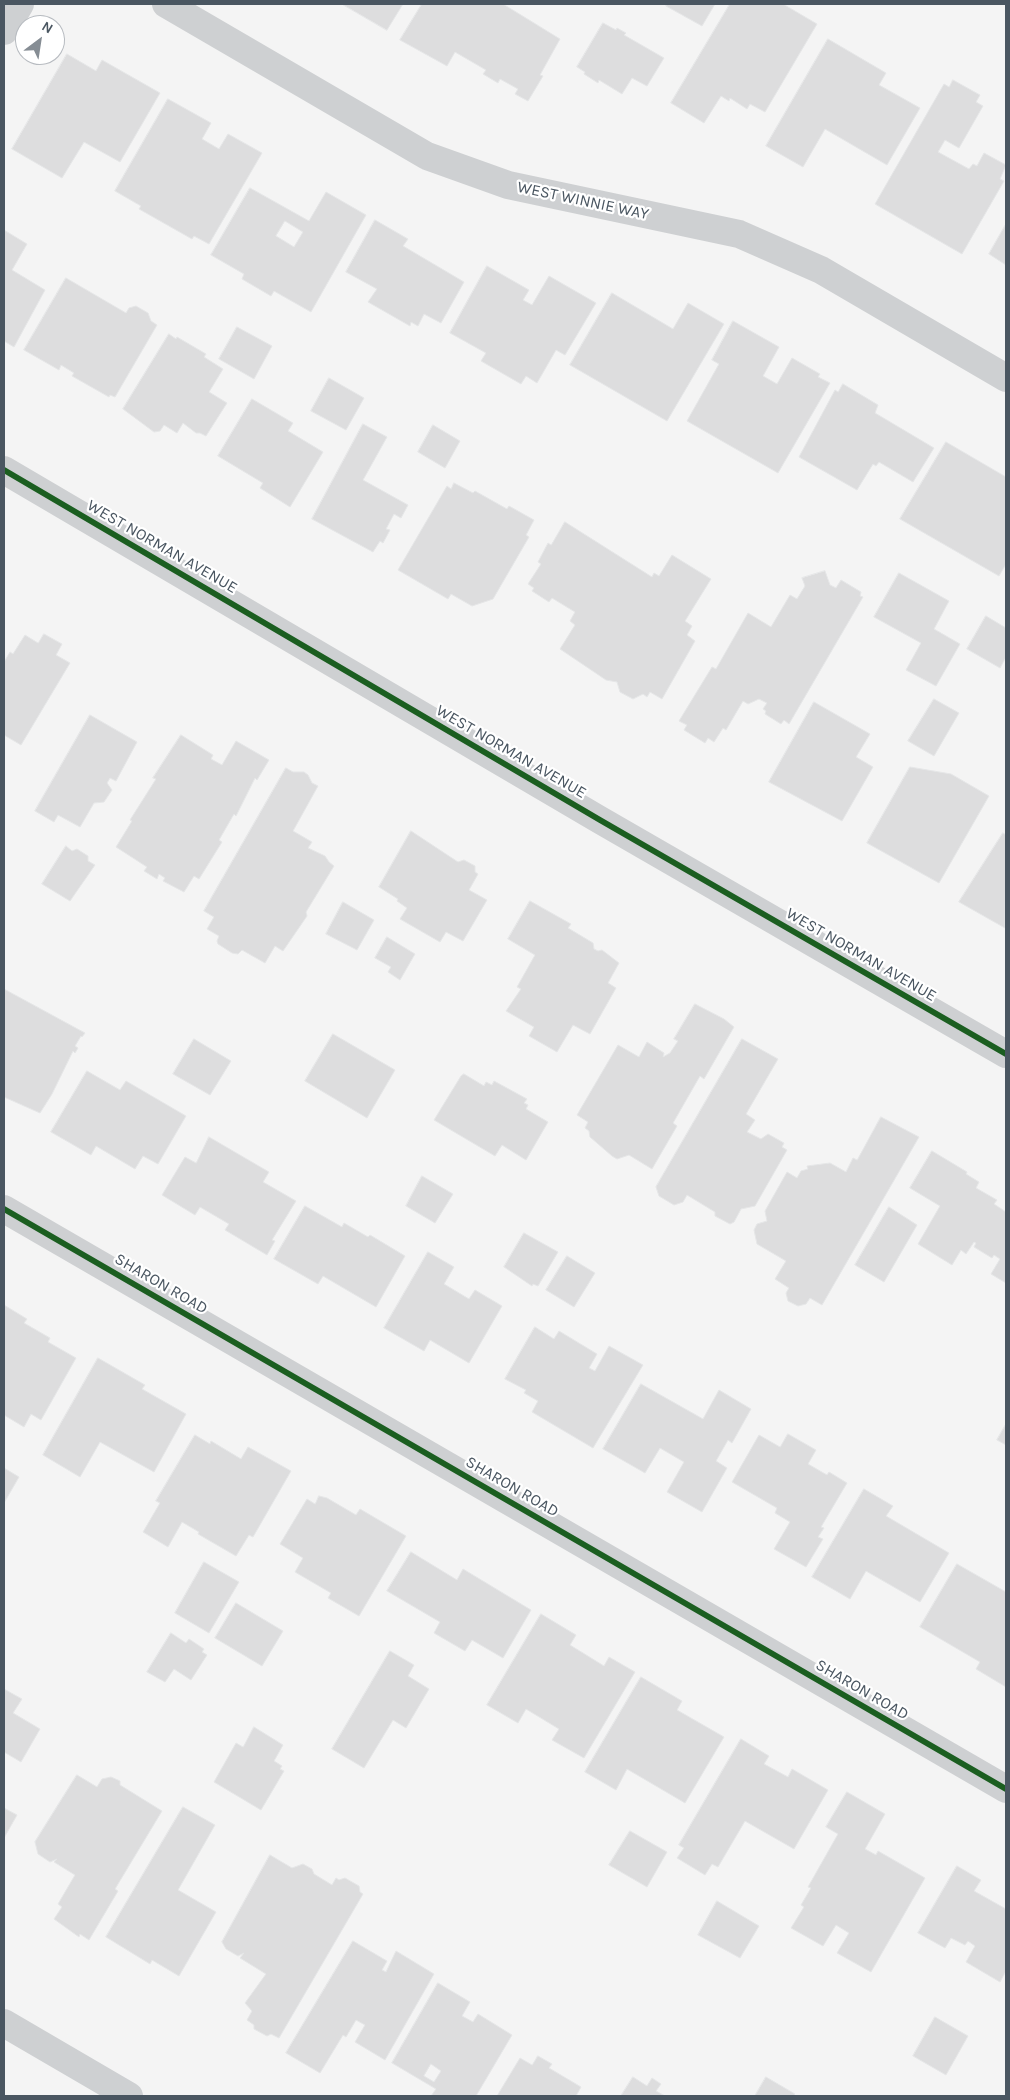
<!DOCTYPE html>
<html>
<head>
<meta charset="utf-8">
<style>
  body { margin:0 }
  #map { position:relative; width:1010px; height:2100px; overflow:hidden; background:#f4f4f4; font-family:Karla,sans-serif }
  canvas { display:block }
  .frame { position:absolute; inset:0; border:5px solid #4a5661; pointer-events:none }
  .north { position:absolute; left:15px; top:15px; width:50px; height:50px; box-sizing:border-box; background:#fff; border:1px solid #b7bbc0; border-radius:50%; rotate:31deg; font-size:14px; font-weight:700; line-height:20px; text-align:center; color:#4a5661 }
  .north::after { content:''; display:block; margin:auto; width:18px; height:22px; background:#868d94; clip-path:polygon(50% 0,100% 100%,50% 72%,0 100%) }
</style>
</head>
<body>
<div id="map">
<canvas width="1010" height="2100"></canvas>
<div class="frame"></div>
<div class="north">N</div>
</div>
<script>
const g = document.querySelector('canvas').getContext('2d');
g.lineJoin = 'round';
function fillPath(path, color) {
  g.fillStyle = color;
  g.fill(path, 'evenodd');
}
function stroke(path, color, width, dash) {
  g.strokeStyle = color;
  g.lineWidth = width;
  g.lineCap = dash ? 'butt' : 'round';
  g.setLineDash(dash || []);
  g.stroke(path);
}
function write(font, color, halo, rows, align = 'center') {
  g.font = font + ' Karla,sans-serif';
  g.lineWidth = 4.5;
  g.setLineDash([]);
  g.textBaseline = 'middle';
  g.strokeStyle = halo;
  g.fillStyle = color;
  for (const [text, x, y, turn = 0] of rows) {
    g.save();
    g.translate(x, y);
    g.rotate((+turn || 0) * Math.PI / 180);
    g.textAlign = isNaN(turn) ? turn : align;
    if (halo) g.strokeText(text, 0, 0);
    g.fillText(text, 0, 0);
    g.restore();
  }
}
const building = new Path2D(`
  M 342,4 L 403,4 L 387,30 Z
  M 422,4 L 503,4 L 560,39 L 540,75 L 543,76 L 528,101 L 515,94 L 518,89 L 500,79 L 498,83 L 483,74 L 486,70 L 455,52 L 447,66 L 400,40 Z
  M 667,4 L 715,4 L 702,26 L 666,6 Z
  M 730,4 L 783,4 L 817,24 L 765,112 L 750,104 L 747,109 L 730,98 L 729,101 L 721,96 L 704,123 L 671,103 Z
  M 603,23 L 616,30 L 617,28 L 626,33 L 624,35 L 664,58 L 647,86 L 632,78 L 622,94 L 599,80 L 598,83 L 584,74 L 585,72 L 577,67 Z
  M 828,39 L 886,73 L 879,85 L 920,108 L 887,165 L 825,129 L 803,167 L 766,146 Z
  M 67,54 L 96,71 L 102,60 L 160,93 L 120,162 L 84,142 L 62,178 L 12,149 Z
  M 953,80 L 980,95 L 976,102 L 983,106 L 959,148 L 945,140 L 938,152 L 969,169 L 973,164 L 977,166 L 984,153 L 1006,165 L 1000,179 L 1004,181 L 962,254 L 875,204 L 944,84 L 949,87 Z
  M 168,99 L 211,123 L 202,139 L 219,149 L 228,134 L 262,153 L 209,244 L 194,236 L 192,239 L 139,209 L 141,206 L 115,191 Z
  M 250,188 L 309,221 L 326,192 L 366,215 L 311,312 L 274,291 L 271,296 L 242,279 L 244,274 L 211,255 ZM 285,221 L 303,232 L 294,247 L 276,236 Z
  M 375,220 L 408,239 L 403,246 L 464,282 L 441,323 L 424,314 L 418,326 L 411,322 L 410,326 L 368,302 L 377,289 L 346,272 Z
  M 1006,224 L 1006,265 L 989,254 Z
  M 4,230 L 27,244 L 12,270 L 45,290 L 14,347 L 4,341 Z
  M 487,266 L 529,290 L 523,300 L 532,305 L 549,276 L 596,303 L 565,355 L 556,350 L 537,383 L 526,376 L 521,384 L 481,361 L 486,353 L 450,333 Z
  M 66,278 L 126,313 L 129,308 L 136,306 L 148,313 L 151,321 L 157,325 L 115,397 L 110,395 L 109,397 L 72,376 L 74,373 L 61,365 L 59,370 L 24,350 Z
  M 612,293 L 673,329 L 688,303 L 724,324 L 667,421 L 570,365 Z
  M 733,321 L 779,347 L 763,376 L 777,384 L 792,358 L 820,374 L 818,377 L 830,383 L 778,473 L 687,421 L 719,364 L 712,360 Z
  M 237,327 L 272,346 L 254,379 L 219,359 Z
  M 169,334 L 176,339 L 177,337 L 206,354 L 204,357 L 223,369 L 209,392 L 227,403 L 206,436 L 200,433 L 196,433 L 183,423 L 177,433 L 164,425 L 160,431 L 154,432 L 123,409 Z
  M 329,378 L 364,398 L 346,430 L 311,411 Z
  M 843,384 L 878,405 L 875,413 L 934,448 L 913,482 L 879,462 L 876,466 L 873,464 L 857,490 L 799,457 L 835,390 L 838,392 Z
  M 252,399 L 293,423 L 288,431 L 323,452 L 290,507 L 260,488 L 263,483 L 218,456 Z
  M 363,424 L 387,437 L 363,480 L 408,505 L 401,518 L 394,514 L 386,529 L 390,530 L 383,543 L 380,541 L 373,552 L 312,519 Z
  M 433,425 L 460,441 L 445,468 L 418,452 Z
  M 946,442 L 1006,477 L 1006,564 L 999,576 L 900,519 Z
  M 454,483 L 473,493 L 475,491 L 507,509 L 509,506 L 534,520 L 526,535 L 529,537 L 493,599 L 472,606 L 451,594 L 448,599 L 398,570 L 447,486 L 451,489 Z
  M 565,522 L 652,577 L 654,573 L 659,576 L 672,555 L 711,579 L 685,621 L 692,626 L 687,635 L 695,641 L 662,699 L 650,692 L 647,697 L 643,694 L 633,699 L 620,692 L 617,682 L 606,680 L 560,649 L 575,625 L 570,621 L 575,612 L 552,598 L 549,602 L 532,591 L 534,588 L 528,584 L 541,564 L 538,562 L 548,543 L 551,545 Z
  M 825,571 L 830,585 L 836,588 L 841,580 L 861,592 L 860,596 L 863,597 L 789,724 L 784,720 L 781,724 L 765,714 L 766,711 L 763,709 L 767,703 L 759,699 L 748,704 L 743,701 L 726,730 L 723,728 L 714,742 L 708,738 L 705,743 L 684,730 L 687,725 L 679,721 L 712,667 L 716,669 L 748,613 L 771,627 L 790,595 L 797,599 L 805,586 L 802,578 Z
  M 899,573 L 949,601 L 934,629 L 960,644 L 936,686 L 906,670 L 921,643 L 874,617 Z
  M 986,616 L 1006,628 L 1006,657 L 1000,668 L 967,649 Z
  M 44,634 L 62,644 L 56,655 L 70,663 L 21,745 L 4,735 L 4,662 L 10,652 L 13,654 L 25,635 L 38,643 Z
  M 934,699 L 959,713 L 934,756 L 908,741 Z
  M 814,702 L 870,734 L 856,757 L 873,767 L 842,821 L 769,782 Z
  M 90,715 L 137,742 L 116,781 L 110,778 L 107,783 L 112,790 L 104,802 L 94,803 L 80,827 L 58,815 L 54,822 L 35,811 Z
  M 181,735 L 213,755 L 211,759 L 222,765 L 236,741 L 269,760 L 257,780 L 255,778 L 236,816 L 234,814 L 219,840 L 222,842 L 199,879 L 194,876 L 184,892 L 163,881 L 165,878 L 159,874 L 157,879 L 144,871 L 147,867 L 116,847 L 132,821 L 130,820 L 156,779 L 153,778 Z
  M 910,767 L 951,774 L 989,796 L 939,883 L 867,843 Z
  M 286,768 L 293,772 L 304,772 L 308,775 L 312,783 L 318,786 L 293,831 L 312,842 L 308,848 L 325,856 L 329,862 L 334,866 L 306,912 L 307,916 L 283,951 L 275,946 L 265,963 L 242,950 L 238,954 L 232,953 L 218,944 L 217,941 L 219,936 L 207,929 L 214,917 L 204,911 Z
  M 411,831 L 458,862 L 464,860 L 475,866 L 475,872 L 478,874 L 469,890 L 487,900 L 463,941 L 446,932 L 440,942 L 400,919 L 407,908 L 397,901 L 398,899 L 379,887 Z
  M 1003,833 L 1006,835 L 1005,928 L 959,902 Z
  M 66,846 L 72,851 L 77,849 L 88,856 L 88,861 L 95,865 L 70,901 L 42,884 Z
  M 530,901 L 571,924 L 568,928 L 593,943 L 594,949 L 598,951 L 602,950 L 619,963 L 608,983 L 616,988 L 590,1034 L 573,1025 L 557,1052 L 529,1036 L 534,1027 L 506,1011 L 521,989 L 517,987 L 535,955 L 508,939 Z
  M 343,902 L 374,920 L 357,950 L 326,934 Z
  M 387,937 L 415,954 L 400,980 L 388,972 L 391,967 L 375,958 Z
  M 4,989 L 85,1033 L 82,1037 L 81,1036 L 75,1046 L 78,1048 L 75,1053 L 73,1051 L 52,1094 L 40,1113 L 4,1097 Z
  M 695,1004 L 724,1019 L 734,1027 L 704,1079 L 700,1076 L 673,1123 L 677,1126 L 652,1169 L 629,1155 L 617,1159 L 612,1156 L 590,1137 L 589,1131 L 585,1128 L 588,1122 L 577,1115 L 618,1045 L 639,1057 L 647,1042 L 664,1053 L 663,1057 L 670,1053 L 678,1041 L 674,1039 Z
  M 333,1034 L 395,1070 L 367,1118 L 305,1081 Z
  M 194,1039 L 231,1061 L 210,1095 L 173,1074 Z
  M 742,1039 L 778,1059 L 746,1114 L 755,1120 L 747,1132 L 761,1139 L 768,1134 L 784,1143 L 782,1147 L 787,1150 L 755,1206 L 741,1209 L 734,1222 L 730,1224 L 715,1216 L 715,1212 L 687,1195 L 683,1202 L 674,1205 L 659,1196 L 656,1187 Z
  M 87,1071 L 120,1090 L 126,1081 L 186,1116 L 158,1164 L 143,1156 L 135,1169 L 96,1146 L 91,1155 L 51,1132 Z
  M 464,1074 L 484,1086 L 486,1082 L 492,1085 L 494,1081 L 527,1099 L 524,1103 L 528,1105 L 526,1109 L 548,1122 L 526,1160 L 502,1145 L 495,1156 L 434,1120 L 461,1076 Z
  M 881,1117 L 919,1137 L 822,1305 L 810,1298 L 806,1304 L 798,1306 L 788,1301 L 786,1293 L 789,1288 L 775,1279 L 786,1261 L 757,1244 L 754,1230 L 757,1224 L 767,1221 L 765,1211 L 787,1172 L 797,1178 L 801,1171 L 808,1169 L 807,1166 L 830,1163 L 846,1172 L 853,1158 L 857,1160 Z
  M 209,1137 L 269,1172 L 263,1182 L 296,1201 L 272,1240 L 275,1241 L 267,1255 L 225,1230 L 229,1224 L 200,1207 L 195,1215 L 162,1195 L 185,1157 L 196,1163 Z
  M 932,1151 L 967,1172 L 966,1174 L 979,1182 L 976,1188 L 997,1200 L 994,1204 L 1006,1212 L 1006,1283 L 991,1274 L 1000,1259 L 994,1255 L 992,1258 L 974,1247 L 976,1243 L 974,1242 L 966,1254 L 961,1250 L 952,1265 L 918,1244 L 940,1206 L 910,1188 Z
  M 422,1176 L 453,1194 L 435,1223 L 406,1206 Z
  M 305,1206 L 342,1227 L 344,1223 L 368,1237 L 370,1235 L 405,1256 L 376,1307 L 323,1276 L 318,1284 L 274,1259 Z
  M 889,1207 L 917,1225 L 884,1282 L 855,1265 Z
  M 524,1233 L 558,1252 L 538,1286 L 533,1284 L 532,1286 L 504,1267 Z
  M 428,1252 L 454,1267 L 444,1284 L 469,1299 L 475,1290 L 502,1306 L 469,1363 L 430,1340 L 424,1351 L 384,1328 Z
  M 567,1256 L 595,1273 L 574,1307 L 546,1290 Z
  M 4,1305 L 27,1319 L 24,1323 L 50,1338 L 48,1342 L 76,1358 L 41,1420 L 31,1414 L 24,1427 L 4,1415 Z
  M 535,1327 L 554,1339 L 559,1331 L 597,1354 L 589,1368 L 595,1371 L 609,1346 L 643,1365 L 593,1448 L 532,1412 L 538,1401 L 524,1393 L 526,1390 L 505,1379 Z
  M 98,1358 L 145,1385 L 142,1389 L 186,1414 L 154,1472 L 100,1442 L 80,1477 L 43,1455 Z
  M 641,1384 L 703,1419 L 719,1390 L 751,1409 L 732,1443 L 728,1440 L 716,1461 L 727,1468 L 702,1512 L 667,1492 L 684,1462 L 660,1448 L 645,1473 L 603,1449 Z
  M 1006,1424 L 1006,1445 L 997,1440 Z
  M 788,1434 L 816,1450 L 808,1464 L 827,1475 L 829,1472 L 847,1483 L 821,1527 L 824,1528 L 818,1537 L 823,1539 L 806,1567 L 774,1549 L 790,1522 L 775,1513 L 777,1508 L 732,1482 L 759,1435 L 780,1447 Z
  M 195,1435 L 210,1444 L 211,1441 L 241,1459 L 248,1447 L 291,1471 L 253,1537 L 249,1535 L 236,1556 L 198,1534 L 199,1532 L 182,1522 L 168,1547 L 143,1532 L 160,1503 L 156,1501 Z
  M 4,1468 L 19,1477 L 4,1503 Z
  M 864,1489 L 893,1506 L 886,1516 L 949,1553 L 920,1602 L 866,1571 L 850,1599 L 812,1577 Z
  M 319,1496 L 327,1498 L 356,1515 L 360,1509 L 406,1536 L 359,1616 L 328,1598 L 331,1593 L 295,1572 L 303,1558 L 280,1544 L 307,1499 L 315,1504 Z
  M 411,1552 L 457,1580 L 463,1569 L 531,1610 L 503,1658 L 472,1640 L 465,1651 L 434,1633 L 440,1622 L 387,1591 Z
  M 204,1562 L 239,1582 L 209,1633 L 175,1613 Z
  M 957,1564 L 1006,1592 L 1006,1687 L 976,1669 L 980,1662 L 920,1627 Z
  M 236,1603 L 283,1631 L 262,1666 L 215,1638 Z
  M 541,1614 L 576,1635 L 570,1645 L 604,1666 L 609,1657 L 635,1672 L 584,1758 L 552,1740 L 559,1729 L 526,1709 L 518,1723 L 487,1705 Z
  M 171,1633 L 186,1643 L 189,1639 L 204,1649 L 202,1652 L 207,1655 L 191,1680 L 174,1669 L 165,1682 L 147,1672 Z
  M 390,1651 L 414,1665 L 408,1676 L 429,1689 L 406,1728 L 393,1720 L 364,1768 L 332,1749 Z
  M 641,1677 L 682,1701 L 677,1710 L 724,1737 L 685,1803 L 627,1769 L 616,1790 L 585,1772 Z
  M 4,1689 L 22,1699 L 13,1713 L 40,1729 L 21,1762 L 4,1752 Z
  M 254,1727 L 283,1745 L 274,1761 L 282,1766 L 280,1769 L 284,1771 L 261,1810 L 214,1782 L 236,1743 L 243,1747 Z
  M 741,1739 L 769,1756 L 764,1764 L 788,1777 L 792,1769 L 828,1790 L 794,1849 L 745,1821 L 718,1867 L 712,1864 L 705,1875 L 677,1858 L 684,1848 L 679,1845 Z
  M 77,1775 L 97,1787 L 102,1779 L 111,1777 L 120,1781 L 120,1785 L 162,1811 L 115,1889 L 118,1891 L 89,1940 L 80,1934 L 79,1937 L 54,1919 L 62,1907 L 58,1904 L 75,1875 L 54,1862 L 57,1859 L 50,1862 L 38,1854 L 35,1842 Z
  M 847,1792 L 885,1814 L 865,1849 L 876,1855 L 878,1851 L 925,1878 L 871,1972 L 837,1953 L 849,1933 L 836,1925 L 823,1946 L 791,1928 L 804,1907 L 801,1905 L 811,1888 L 808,1887 L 838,1834 L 826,1827 Z
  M 183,1807 L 215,1825 L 178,1890 L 216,1912 L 179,1976 L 152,1960 L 150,1964 L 106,1937 Z
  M 4,1808 L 17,1815 L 4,1838 Z
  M 630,1831 L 667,1852 L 647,1887 L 609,1865 Z
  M 270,1855 L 292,1868 L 303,1864 L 312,1869 L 314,1874 L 332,1885 L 336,1878 L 339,1880 L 345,1878 L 359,1886 L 360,1892 L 363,1894 L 279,2038 L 271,2034 L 267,2036 L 254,2029 L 254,2025 L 247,2020 L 252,2011 L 245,2003 L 266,1974 L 240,1958 L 244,1953 L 238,1956 L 226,1949 L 222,1942 Z
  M 957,1866 L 981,1880 L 974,1891 L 1006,1909 L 1006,1971 L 1000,1982 L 966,1962 L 975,1946 L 968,1941 L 965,1945 L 951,1938 L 945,1948 L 918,1933 Z
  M 717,1901 L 759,1926 L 740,1958 L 698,1935 Z
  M 353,1941 L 387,1961 L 382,1970 L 386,1972 L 396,1951 L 434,1974 L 385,2060 L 355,2042 L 365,2025 L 356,2020 L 346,2037 L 343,2035 L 320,2073 L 286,2053 Z
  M 438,1983 L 470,2002 L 462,2016 L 473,2022 L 478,2014 L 512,2035 L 476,2096 L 431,2096 L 436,2089 L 392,2063 ZM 431,2064 L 441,2071 L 434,2082 L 424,2076 Z
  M 935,2017 L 968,2036 L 946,2075 L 913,2056 Z
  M 538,2056 L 552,2064 L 549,2068 L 581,2087 L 576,2096 L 497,2096 L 520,2058 L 532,2065 Z
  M 633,2077 L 647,2086 L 652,2078 L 661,2084 L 656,2091 L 665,2096 L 621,2096 Z
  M 766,2077 L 795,2094 L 793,2096 L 755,2096 Z`);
const minor = new Path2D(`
  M 166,4 L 427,156 L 508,185 L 739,234 L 821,270 L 1006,378
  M 4,31 L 20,4
  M 4,470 L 600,820 L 1006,1054
  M 4,1209 L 1006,1789
  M 4,2023 L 129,2096`);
const cycleway = new Path2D(`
  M 4,470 L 600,820 L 1006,1054
  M 4,1209 L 1006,1789`);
const streetNames = [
  ["WEST WINNIE WAY",583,201,12],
  ["WEST NORMAN AVENUE",162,547,30],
  ["WEST NORMAN AVENUE",511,752,30],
  ["WEST NORMAN AVENUE",861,955,30],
  ["SHARON ROAD",161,1284,30],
  ["SHARON ROAD",512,1487,30],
  ["SHARON ROAD",862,1690,30]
];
fillPath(building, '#ddddde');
stroke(building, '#e5e6e7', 1);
stroke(minor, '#ced0d2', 28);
stroke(cycleway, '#1b5e20', 6);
write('16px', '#4a5661', '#fff', streetNames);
</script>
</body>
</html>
